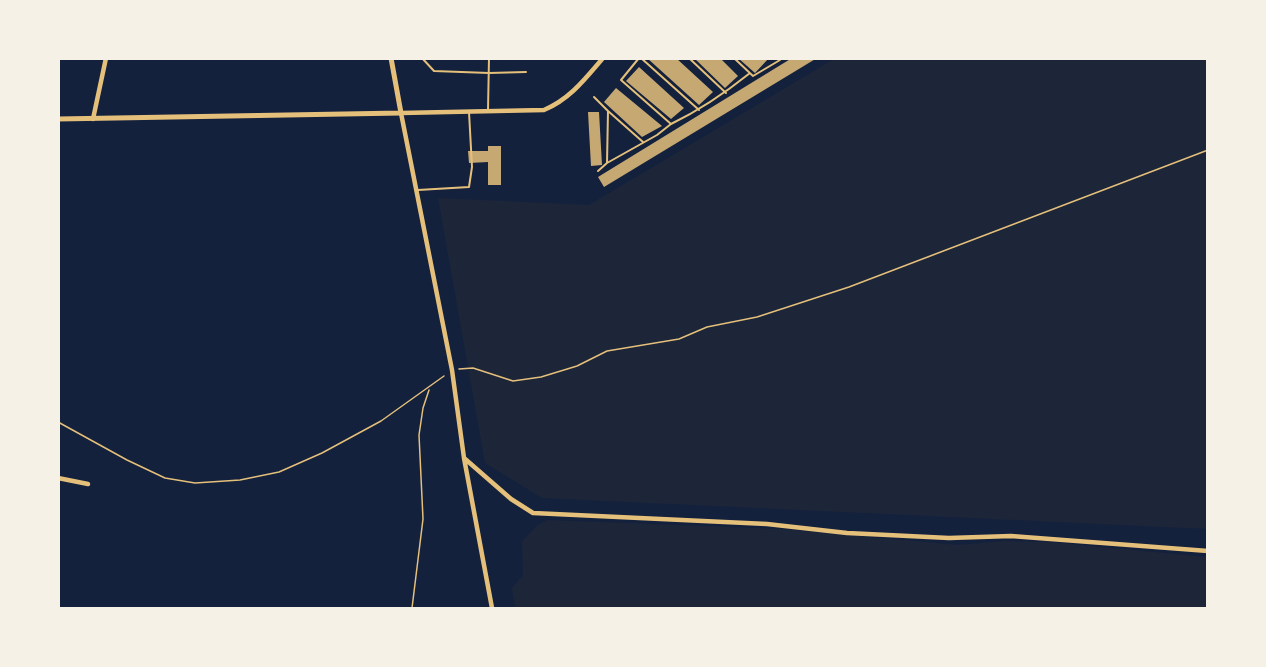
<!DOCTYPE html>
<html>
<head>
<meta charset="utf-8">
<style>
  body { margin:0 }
  #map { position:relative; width:1266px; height:667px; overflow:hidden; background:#14213d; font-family:"DM Sans",sans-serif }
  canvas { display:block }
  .frame { position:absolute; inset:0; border:60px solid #f6f1e7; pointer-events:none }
</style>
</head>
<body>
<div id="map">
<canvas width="1266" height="667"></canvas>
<div class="frame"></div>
</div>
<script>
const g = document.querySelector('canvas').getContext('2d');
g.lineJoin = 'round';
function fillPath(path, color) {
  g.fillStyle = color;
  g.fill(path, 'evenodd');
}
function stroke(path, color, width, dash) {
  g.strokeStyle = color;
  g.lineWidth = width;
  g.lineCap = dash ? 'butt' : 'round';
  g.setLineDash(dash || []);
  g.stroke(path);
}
const green = new Path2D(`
  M 834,59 L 1207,59 L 1207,529 L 542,498 L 485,463 L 438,198 L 589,205 Z
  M 548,520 L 782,529 L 958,545 L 1004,541 L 1048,542 L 1207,557 L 1207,608 L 515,608 L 512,588 L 523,575 L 522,541 L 538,525 Z`);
const building = new Path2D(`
  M 647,58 L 676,58 L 713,92 L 699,105 Z
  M 694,58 L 720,58 L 738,76 L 725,88 Z
  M 738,58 L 769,58 L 755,73 Z
  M 792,58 L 817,58 L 604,187 L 598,177 Z
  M 639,67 L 684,108 L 671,119 L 626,81 Z
  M 616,88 L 662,126 L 642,137 L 604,102 Z
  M 588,112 L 599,112 L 602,165 L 591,166 Z
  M 488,146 L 501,146 L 501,185 L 488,185 L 488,162 L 469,163 L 468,151 L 488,151 Z`);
const path = new Path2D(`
  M 459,369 L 473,368 L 513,381 L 541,377 L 577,366 L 607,351 L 679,339 L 707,327 L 757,317 L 849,287 L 1208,150
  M 58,422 L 127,460 L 165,478 L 195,483 L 240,480 L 279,472 L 322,453 L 381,421 L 444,376
  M 412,608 L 423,519 L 419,435 L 423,408 L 429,390`);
const service = new Path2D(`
  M 422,58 L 434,71 L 489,73 L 526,72
  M 639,58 L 621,80 L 671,124 L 657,135 L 607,163 L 608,111 L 643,142
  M 641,58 L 699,110
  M 689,58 L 726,93
  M 734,58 L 753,76 L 780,60
  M 594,97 L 608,111
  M 488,110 L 489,58
  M 671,124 C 700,110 725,93 750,73
  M 598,171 L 607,163
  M 418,190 L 469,187 L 472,167 L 469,112`);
const minor = new Path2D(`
  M 93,119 L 106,58
  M 464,458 L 511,499 L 533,513 L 767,524 L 847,533 L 949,538 L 1011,536 L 1208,551
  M 58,478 L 88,484
  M 492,608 L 464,458 L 452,370 L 401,113 L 544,110 C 570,99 585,79 603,58`);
const tertiary = new Path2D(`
  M 58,119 L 401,113 L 391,58`);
fillPath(green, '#1d2539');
fillPath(building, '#c6a872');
stroke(path, '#e5c07b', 1.5);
stroke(service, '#e5c07b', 2);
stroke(minor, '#e5c07b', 4.5);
stroke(tertiary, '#e5c07b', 5);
</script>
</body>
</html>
